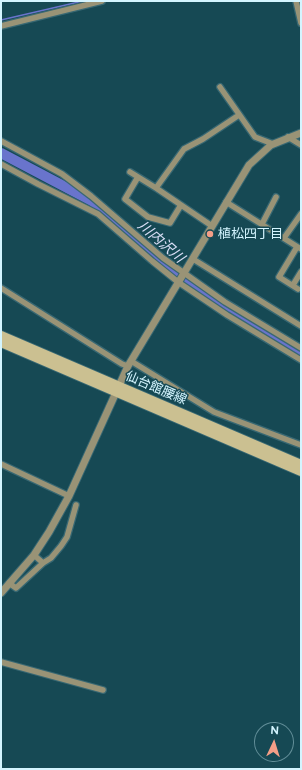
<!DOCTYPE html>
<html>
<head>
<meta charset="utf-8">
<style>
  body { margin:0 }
  #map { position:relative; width:302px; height:770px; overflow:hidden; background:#164954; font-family:Raleway,sans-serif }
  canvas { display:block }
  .frame { position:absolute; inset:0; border:2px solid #d4f5ff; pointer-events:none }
  .north { position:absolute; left:254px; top:722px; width:40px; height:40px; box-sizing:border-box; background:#164954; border:1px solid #628e98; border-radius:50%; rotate:4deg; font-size:11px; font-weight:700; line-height:16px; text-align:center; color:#d4f5ff }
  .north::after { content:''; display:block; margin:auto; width:14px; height:18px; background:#f49e87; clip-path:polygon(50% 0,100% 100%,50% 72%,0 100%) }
</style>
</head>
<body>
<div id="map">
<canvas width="302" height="770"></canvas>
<div class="frame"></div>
<div class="north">N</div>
</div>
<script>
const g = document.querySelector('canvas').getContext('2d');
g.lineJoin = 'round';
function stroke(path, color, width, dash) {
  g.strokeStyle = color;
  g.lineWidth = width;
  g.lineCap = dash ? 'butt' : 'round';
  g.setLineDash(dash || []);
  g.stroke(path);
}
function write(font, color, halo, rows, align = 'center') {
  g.font = font + ' Raleway,"Noto Sans JP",sans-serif';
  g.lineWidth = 3;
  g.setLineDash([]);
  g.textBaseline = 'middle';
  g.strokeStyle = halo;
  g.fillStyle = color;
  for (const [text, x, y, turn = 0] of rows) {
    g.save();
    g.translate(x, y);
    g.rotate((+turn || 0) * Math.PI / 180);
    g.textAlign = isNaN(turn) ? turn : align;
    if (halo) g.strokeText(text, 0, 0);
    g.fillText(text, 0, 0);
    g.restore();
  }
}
const stream = new Path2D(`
  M 300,1 L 301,8
  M 1,20 L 83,1`);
const river = new Path2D(`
  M 1,153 L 92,201 L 147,251 L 177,276 L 229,311 L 301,355`);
const minor = new Path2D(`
  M 296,1 L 301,23
  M 1,26 L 102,1
  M 220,87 L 255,137 L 273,144
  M 288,137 L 301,145
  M 1,141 L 62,174 L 91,196 L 163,258 L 225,302 L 301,348
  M 1,164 L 38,184 L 98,214 L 152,261 L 178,282 L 227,315 L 301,360
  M 130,172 L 156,188
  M 138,177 L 125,199 L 148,217 L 170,223 L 181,205
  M 226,202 L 301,249
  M 262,224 L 276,197
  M 212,226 L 156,188 L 184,149 L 203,139 L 239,115
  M 284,238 L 301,214
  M 297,247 L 279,277 L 298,289
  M 193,259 L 301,326
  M 293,285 L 301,272
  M 1,288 L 122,364 L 128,366
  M 131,361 L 214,412 L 301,445
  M 1,464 L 69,496
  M 34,555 L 43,563
  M 9,583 L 16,588 L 43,563 L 51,558 L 61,546 L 67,537 L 76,505
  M 1,662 L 103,690`);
const tertiary = new Path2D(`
  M 1,593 L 34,555 L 49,532 L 69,496 L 128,366 L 249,165 L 271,145 L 301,133`);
const secondary = new Path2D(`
  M 1,335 L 301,464
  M 1,343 L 301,472`);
const markers = [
  [210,234,4,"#f49e87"]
];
const poiNames = [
  ["植松四丁目",218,234]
];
const streetNames = [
  ["仙台館腰線",156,388,23]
];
const waterNames = [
  ["川内沢川",161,242,41]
];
stroke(stream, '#6974cc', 1.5);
stroke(river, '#6974cc', 10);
stroke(minor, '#386873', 8);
stroke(tertiary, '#386873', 9);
stroke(secondary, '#386873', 10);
stroke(minor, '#999376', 5.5);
stroke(tertiary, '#999376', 7);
stroke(secondary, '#cbc091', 8);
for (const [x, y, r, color] of markers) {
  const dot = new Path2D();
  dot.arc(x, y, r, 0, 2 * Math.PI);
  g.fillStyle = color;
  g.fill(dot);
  stroke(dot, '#164954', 1.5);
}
write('13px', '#d4f5ff', '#164954', poiNames, 'left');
write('13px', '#d4f5ff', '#164954', streetNames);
write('italic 14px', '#dbe0f8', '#164954', waterNames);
</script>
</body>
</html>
